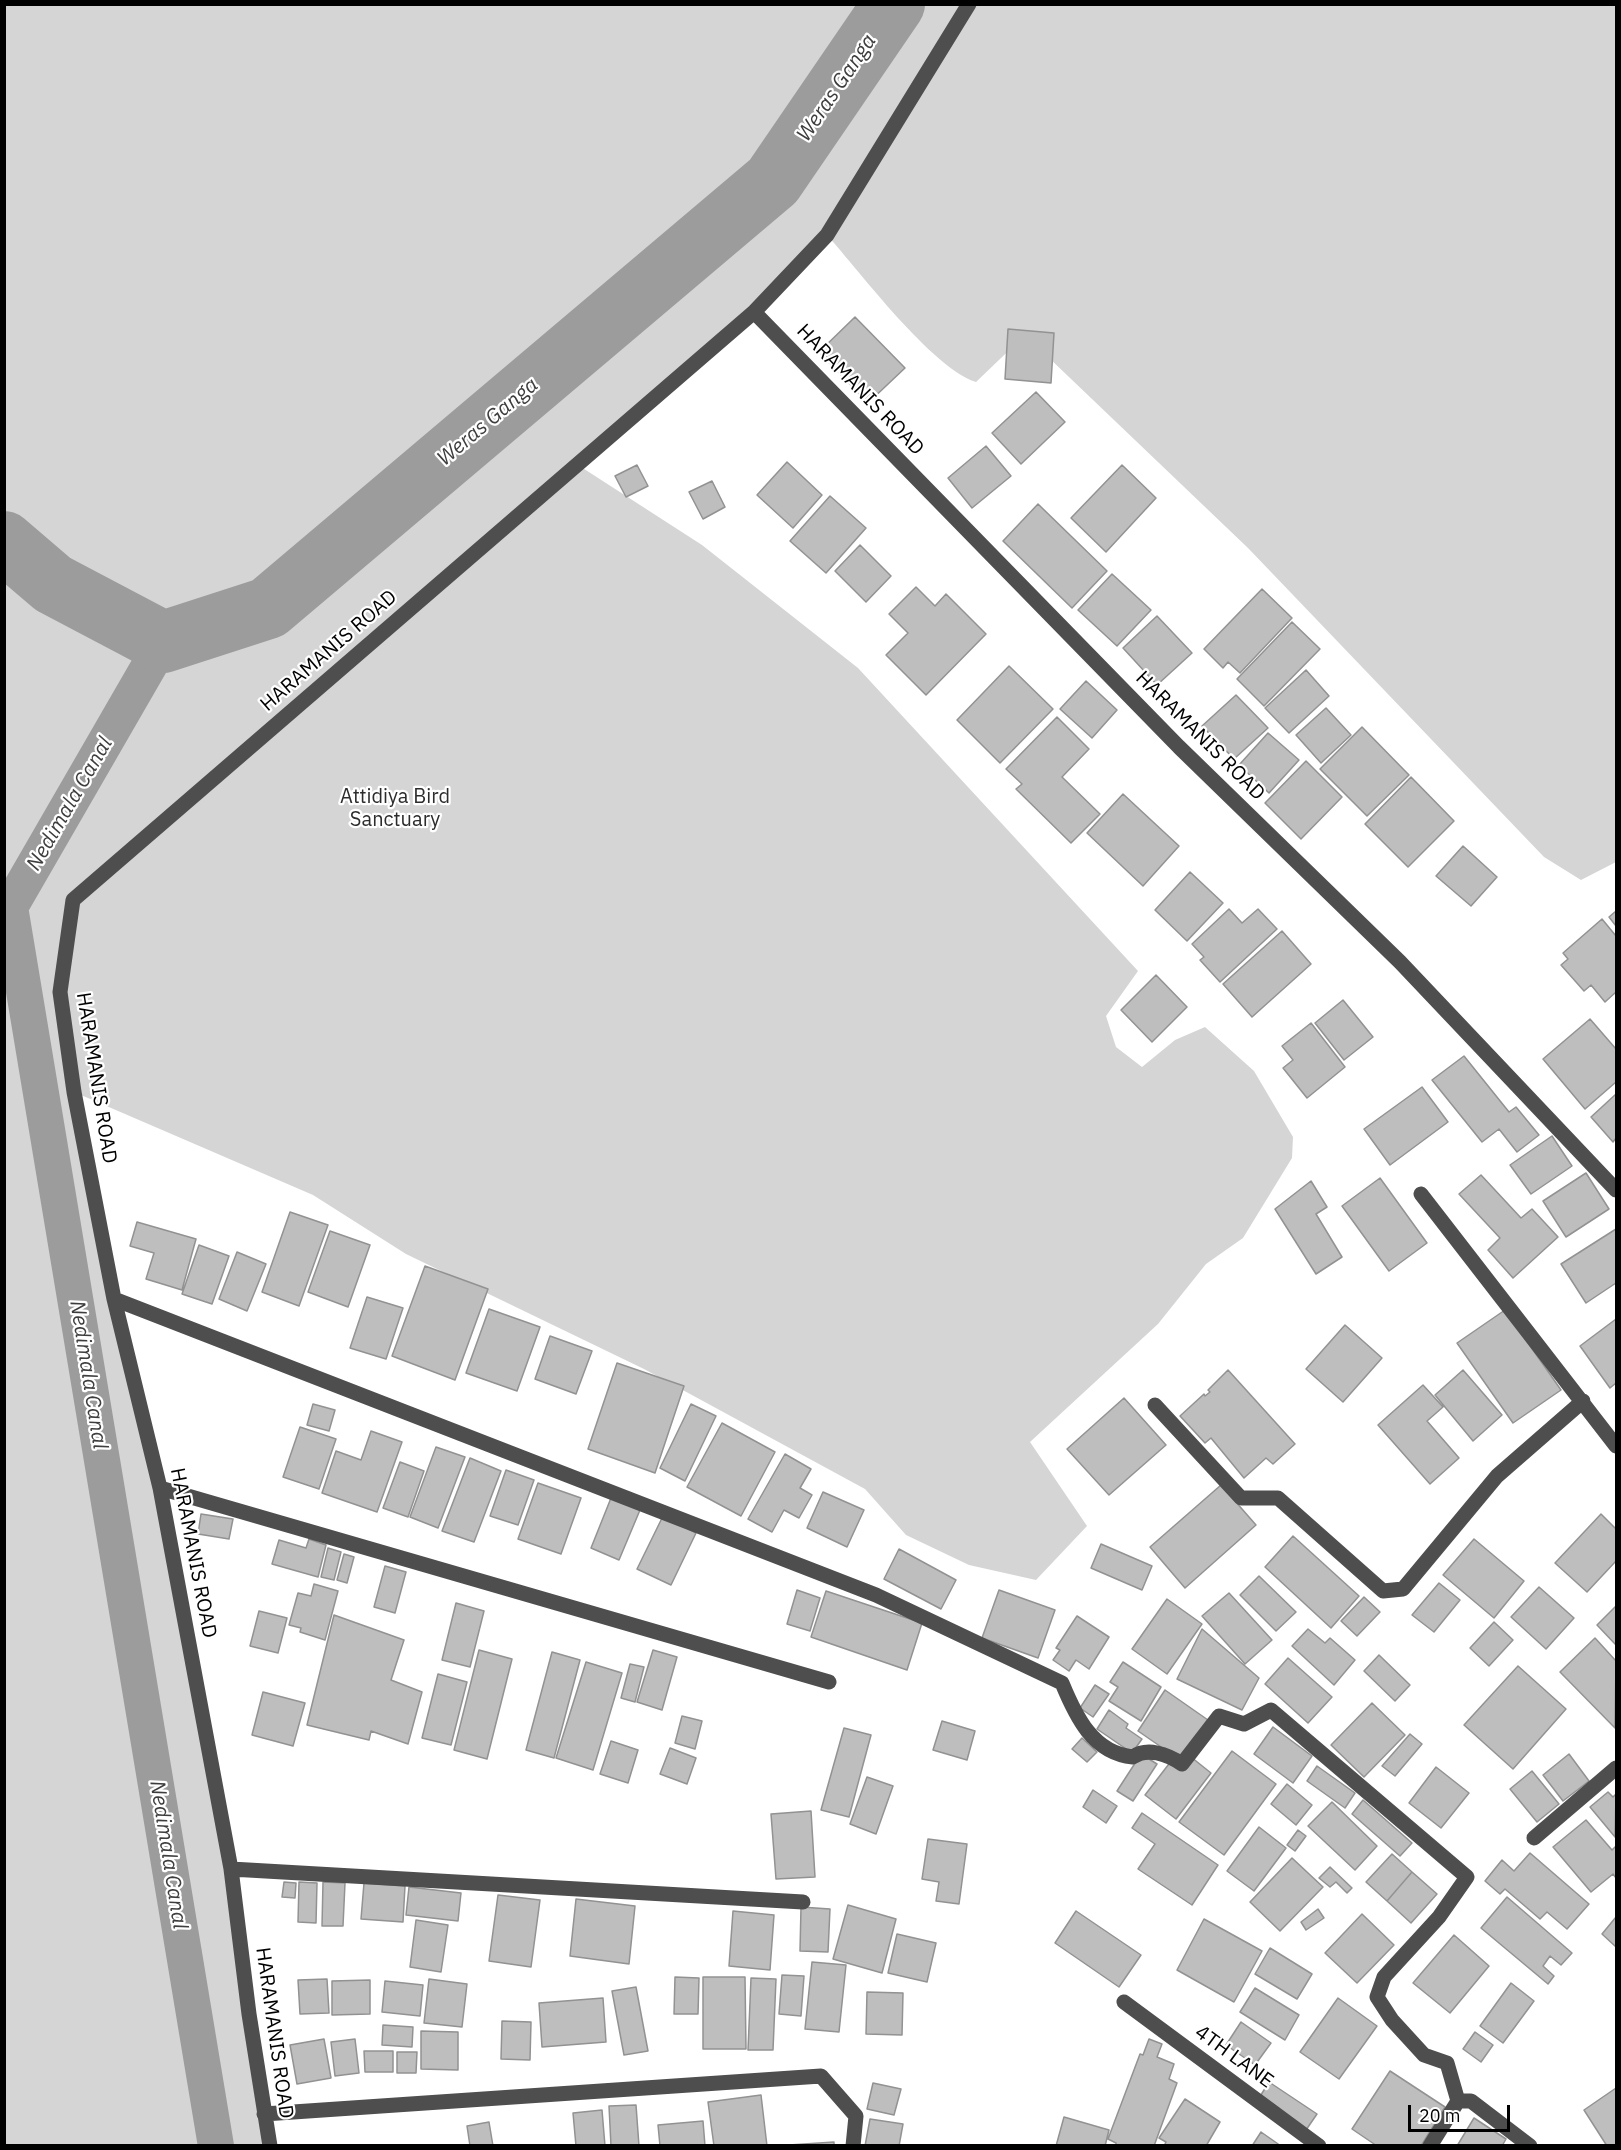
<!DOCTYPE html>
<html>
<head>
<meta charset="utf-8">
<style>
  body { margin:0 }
  #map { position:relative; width:1621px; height:2150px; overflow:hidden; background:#fff; font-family:"IBM Plex Sans",sans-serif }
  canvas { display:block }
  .frame { position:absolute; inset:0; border:6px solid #000; pointer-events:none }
  .scale { position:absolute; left:1408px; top:2105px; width:102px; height:27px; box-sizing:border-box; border:3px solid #000; border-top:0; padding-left:8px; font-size:18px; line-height:21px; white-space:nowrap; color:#000; -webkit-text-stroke:4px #fff; paint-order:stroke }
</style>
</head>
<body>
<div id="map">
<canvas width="1621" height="2150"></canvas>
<div class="frame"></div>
<div class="scale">20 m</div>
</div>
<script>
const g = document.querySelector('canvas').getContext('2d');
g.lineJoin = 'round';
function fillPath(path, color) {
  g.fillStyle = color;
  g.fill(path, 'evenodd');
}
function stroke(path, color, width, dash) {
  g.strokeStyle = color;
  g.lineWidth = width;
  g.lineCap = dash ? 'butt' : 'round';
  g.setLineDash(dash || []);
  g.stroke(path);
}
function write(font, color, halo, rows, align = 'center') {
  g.font = font + ' "IBM Plex Sans",sans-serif';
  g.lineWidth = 4.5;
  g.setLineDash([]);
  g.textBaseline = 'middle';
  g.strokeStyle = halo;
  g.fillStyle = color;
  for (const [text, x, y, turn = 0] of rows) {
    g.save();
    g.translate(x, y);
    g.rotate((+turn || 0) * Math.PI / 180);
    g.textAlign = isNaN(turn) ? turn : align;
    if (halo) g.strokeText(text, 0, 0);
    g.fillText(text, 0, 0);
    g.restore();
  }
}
const green = new Path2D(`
  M 5,5 L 1616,5 L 1616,862 L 1581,880 L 1544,857 L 1248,548 L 1025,335 L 976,382 C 932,368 860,272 827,235 L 578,465 L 702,545 L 858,668 L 1138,971 L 1106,1016 L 1116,1047 L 1142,1067 L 1175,1040 L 1205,1027 L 1254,1071 L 1293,1137 L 1292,1158 L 1243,1238 L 1206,1264 L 1158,1324 L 1030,1442 L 1087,1526 L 1036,1580 L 969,1565 L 906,1535 L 865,1489 L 644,1369 L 406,1254 L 313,1195 L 74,1092 L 160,1488 L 270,2145 L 5,2146 Z`);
const canal = new Path2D(`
  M 163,642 L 10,907 L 216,2146`);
const river = new Path2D(`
  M 4,542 L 53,584 L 163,642 L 268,608 L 773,181 L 894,4`);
const building = new Path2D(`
  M 855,317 L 905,368 L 868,403 L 819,352 Z
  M 1008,329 L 1054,333 L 1051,383 L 1005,379 Z
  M 1036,392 L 1065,422 L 1021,464 L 992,433 Z
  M 986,446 L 1011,476 L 972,508 L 948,478 Z
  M 787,462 L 822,495 L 793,528 L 757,495 Z
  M 637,465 L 648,486 L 626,497 L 615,476 Z
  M 1122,465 L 1156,498 L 1106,552 L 1071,518 Z
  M 712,481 L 725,507 L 703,519 L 689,492 Z
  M 830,496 L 866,528 L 826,573 L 790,541 Z
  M 1038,504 L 1107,571 L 1072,608 L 1003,541 Z
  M 860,545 L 891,576 L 866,602 L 835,571 Z
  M 1112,574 L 1151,610 L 1117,646 L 1078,610 Z
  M 916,587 L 935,606 L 946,594 L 986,634 L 926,695 L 886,655 L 908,633 L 889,614 Z
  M 1262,589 L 1292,618 L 1240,673 L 1228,662 L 1223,668 L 1204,649 Z
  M 1157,616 L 1192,653 L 1157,685 L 1123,648 Z
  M 1292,622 L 1320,649 L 1264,706 L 1237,679 Z
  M 1009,666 L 1053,709 L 1000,763 L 957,720 Z
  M 1306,670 L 1329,696 L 1289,733 L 1265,708 Z
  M 1086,681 L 1117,710 L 1092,738 L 1060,709 Z
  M 1236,695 L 1268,728 L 1234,759 L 1202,726 Z
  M 1326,708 L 1351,735 L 1321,763 L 1296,735 Z
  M 1057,717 L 1089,749 L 1062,777 L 1100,814 L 1071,843 L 1016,789 L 1022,784 L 1006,769 Z
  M 1362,727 L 1409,775 L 1367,816 L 1320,769 Z
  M 1268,733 L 1299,760 L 1269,793 L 1239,765 Z
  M 1306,761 L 1342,797 L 1301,839 L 1265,803 Z
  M 1411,777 L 1454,821 L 1408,867 L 1365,824 Z
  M 1123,794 L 1179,846 L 1143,886 L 1087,833 Z
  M 1463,846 L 1497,877 L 1471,906 L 1436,876 Z
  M 1190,872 L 1223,903 L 1187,941 L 1155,910 Z
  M 1229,909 L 1242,923 L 1258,909 L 1277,929 L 1220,982 L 1200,960 L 1204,957 L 1192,944 Z
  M 1616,911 L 1616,926 L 1609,917 Z
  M 1602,919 L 1616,936 L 1616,992 L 1605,1002 L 1591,985 L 1584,991 L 1561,965 L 1568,959 L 1563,953 Z
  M 1282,931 L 1311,964 L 1252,1017 L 1223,984 Z
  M 1156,975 L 1187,1007 L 1152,1042 L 1121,1010 Z
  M 1343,1000 L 1373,1037 L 1344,1060 L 1315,1023 Z
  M 1590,1019 L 1616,1049 L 1616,1082 L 1585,1109 L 1543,1059 Z
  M 1311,1023 L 1345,1067 L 1307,1098 L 1283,1068 L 1293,1060 L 1282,1046 Z
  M 1464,1056 L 1509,1112 L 1516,1107 L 1539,1135 L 1517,1152 L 1499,1129 L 1482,1142 L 1432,1080 Z
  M 1422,1087 L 1448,1122 L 1390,1165 L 1364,1129 Z
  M 1616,1094 L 1616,1138 L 1613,1142 L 1591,1117 Z
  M 1552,1136 L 1572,1166 L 1531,1194 L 1510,1165 Z
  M 1586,1173 L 1609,1209 L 1566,1237 L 1543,1201 Z
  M 1481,1175 L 1521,1218 L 1532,1209 L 1558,1237 L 1513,1278 L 1488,1250 L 1500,1238 L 1459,1194 Z
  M 1380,1178 L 1427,1243 L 1389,1271 L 1342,1206 Z
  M 1311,1181 L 1327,1207 L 1316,1214 L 1342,1257 L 1316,1274 L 1275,1209 Z
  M 290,1212 L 328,1225 L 299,1306 L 262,1292 Z
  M 137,1222 L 196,1239 L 182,1290 L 146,1279 L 154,1253 L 130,1246 Z
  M 1616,1229 L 1616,1283 L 1586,1303 L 1561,1264 Z
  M 330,1231 L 370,1245 L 348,1307 L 308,1292 Z
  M 199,1245 L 229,1256 L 212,1304 L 182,1294 Z
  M 237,1252 L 266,1264 L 247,1311 L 219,1299 Z
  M 425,1266 L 488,1289 L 455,1380 L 392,1356 Z
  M 367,1297 L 403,1308 L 386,1359 L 350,1348 Z
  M 489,1309 L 540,1327 L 517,1391 L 466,1373 Z
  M 1505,1310 L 1561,1390 L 1513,1423 L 1457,1343 Z
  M 1616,1319 L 1616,1383 L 1610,1388 L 1580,1346 Z
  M 1345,1325 L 1382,1358 L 1343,1402 L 1306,1369 Z
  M 550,1336 L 592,1351 L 576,1394 L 535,1379 Z
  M 617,1363 L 684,1386 L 655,1473 L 588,1449 Z
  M 1228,1370 L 1295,1444 L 1273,1464 L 1266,1458 L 1244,1478 L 1211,1438 L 1205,1443 L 1180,1416 L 1204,1394 L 1205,1396 L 1210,1392 L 1208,1390 Z
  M 1463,1370 L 1502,1415 L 1473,1441 L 1435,1395 Z
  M 1423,1385 L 1443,1407 L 1427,1421 L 1459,1458 L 1430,1484 L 1378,1425 Z
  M 1124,1398 L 1166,1445 L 1109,1495 L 1067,1449 Z
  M 313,1404 L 335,1410 L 329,1431 L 307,1425 Z
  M 691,1404 L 716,1416 L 685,1481 L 660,1468 Z
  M 722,1423 L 775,1452 L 741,1516 L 687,1487 Z
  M 300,1427 L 336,1439 L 319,1489 L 283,1477 Z
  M 371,1431 L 402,1442 L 377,1512 L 322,1493 L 336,1451 L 361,1460 Z
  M 436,1447 L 465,1457 L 438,1528 L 410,1517 Z
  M 785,1454 L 811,1469 L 800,1488 L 812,1495 L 799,1518 L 784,1510 L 772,1532 L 748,1519 Z
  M 470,1458 L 501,1471 L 474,1542 L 442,1531 Z
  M 400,1462 L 424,1471 L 408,1517 L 383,1508 Z
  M 506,1470 L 534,1480 L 518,1525 L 490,1516 Z
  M 538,1483 L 581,1498 L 561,1554 L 518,1539 Z
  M 1221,1485 L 1256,1525 L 1185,1588 L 1150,1547 Z
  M 823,1492 L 864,1510 L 847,1547 L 807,1528 Z
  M 611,1498 L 640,1510 L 619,1560 L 591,1548 Z
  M 201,1514 L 233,1519 L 229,1539 L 198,1534 Z
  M 1601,1514 L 1616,1529 L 1616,1561 L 1587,1592 L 1555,1563 Z
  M 663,1516 L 696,1533 L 671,1585 L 637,1569 Z
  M 1293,1536 L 1359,1596 L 1331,1628 L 1265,1567 Z
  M 309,1539 L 326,1545 L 318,1577 L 272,1564 L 279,1540 L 306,1548 Z
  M 1474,1539 L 1524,1581 L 1494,1618 L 1443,1575 Z
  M 1101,1544 L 1152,1566 L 1142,1590 L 1091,1568 Z
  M 328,1548 L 341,1552 L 334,1580 L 321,1577 Z
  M 899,1549 L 956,1580 L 941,1609 L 884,1579 Z
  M 344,1554 L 354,1557 L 347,1583 L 337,1580 Z
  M 385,1566 L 406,1572 L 395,1613 L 374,1607 Z
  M 1259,1576 L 1296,1612 L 1276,1631 L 1240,1595 Z
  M 1439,1583 L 1460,1600 L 1434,1632 L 1412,1615 Z
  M 314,1584 L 338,1591 L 325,1640 L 300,1632 L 301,1628 L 289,1625 L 298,1593 L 311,1596 Z
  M 1539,1587 L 1574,1618 L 1546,1649 L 1511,1617 Z
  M 797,1590 L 820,1598 L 810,1631 L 787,1624 Z
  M 999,1590 L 1055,1610 L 1038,1658 L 982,1638 Z
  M 826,1591 L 922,1623 L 907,1670 L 811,1637 Z
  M 1229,1593 L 1272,1640 L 1245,1664 L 1202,1616 Z
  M 1364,1597 L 1380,1612 L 1357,1636 L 1341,1621 Z
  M 1167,1599 L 1202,1624 L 1167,1674 L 1132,1649 Z
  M 456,1603 L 484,1611 L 470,1667 L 442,1660 Z
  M 1616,1606 L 1616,1645 L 1597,1625 Z
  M 259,1611 L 287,1618 L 278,1653 L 250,1646 Z
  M 334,1615 L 404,1640 L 391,1680 L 422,1692 L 408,1744 L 371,1731 L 369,1740 L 307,1725 Z
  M 1077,1616 L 1109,1637 L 1089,1669 L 1076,1660 L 1069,1671 L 1053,1660 L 1060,1650 L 1056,1648 Z
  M 1494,1622 L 1513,1640 L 1489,1666 L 1470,1648 Z
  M 1202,1629 L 1259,1678 L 1242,1710 L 1177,1679 Z
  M 1308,1629 L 1325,1643 L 1330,1638 L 1355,1660 L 1334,1685 L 1292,1646 Z
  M 1595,1638 L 1616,1661 L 1615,1728 L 1560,1672 Z
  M 479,1650 L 512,1659 L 487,1759 L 454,1750 Z
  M 653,1650 L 677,1657 L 662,1710 L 637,1702 Z
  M 552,1652 L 580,1660 L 554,1758 L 526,1750 Z
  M 1379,1655 L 1410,1685 L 1395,1701 L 1364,1671 Z
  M 1288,1658 L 1332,1697 L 1308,1723 L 1265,1684 Z
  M 586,1662 L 622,1673 L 593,1770 L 556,1758 Z
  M 1123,1662 L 1161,1687 L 1141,1721 L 1109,1701 L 1118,1687 L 1110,1682 Z
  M 630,1664 L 644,1667 L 635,1702 L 621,1698 Z
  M 1518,1666 L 1566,1709 L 1513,1769 L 1464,1725 Z
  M 438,1674 L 467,1682 L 451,1745 L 422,1738 Z
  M 1095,1685 L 1109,1694 L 1093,1717 L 1080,1708 Z
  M 1165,1690 L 1208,1720 L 1180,1760 L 1138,1731 Z
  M 263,1692 L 305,1703 L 293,1746 L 252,1735 Z
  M 1372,1703 L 1405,1735 L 1364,1777 L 1331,1745 Z
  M 1109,1710 L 1128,1724 L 1126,1728 L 1142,1739 L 1132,1753 L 1097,1729 Z
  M 682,1716 L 702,1721 L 695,1749 L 675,1743 Z
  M 942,1721 L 975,1731 L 967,1760 L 933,1750 Z
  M 1273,1727 L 1312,1756 L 1293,1783 L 1254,1754 Z
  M 844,1728 L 871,1735 L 849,1817 L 821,1810 Z
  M 1410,1734 L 1422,1744 L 1395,1776 L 1382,1766 Z
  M 1082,1738 L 1097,1752 L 1087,1762 L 1072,1749 Z
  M 611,1741 L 638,1750 L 628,1783 L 600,1774 Z
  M 670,1748 L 696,1758 L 687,1784 L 660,1774 Z
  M 1232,1751 L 1276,1784 L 1224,1855 L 1179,1822 Z
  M 1141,1754 L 1157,1764 L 1133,1801 L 1117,1791 Z
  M 1569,1754 L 1589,1781 L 1563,1801 L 1543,1775 Z
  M 1191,1757 L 1211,1773 L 1176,1819 L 1145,1795 L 1172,1760 Z
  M 1317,1766 L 1355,1793 L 1345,1808 L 1307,1781 Z
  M 1436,1767 L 1469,1793 L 1441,1828 L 1409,1803 Z
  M 1532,1771 L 1559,1804 L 1537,1822 L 1510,1789 Z
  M 867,1777 L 893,1786 L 876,1834 L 850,1824 Z
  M 1287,1784 L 1312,1805 L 1296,1825 L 1271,1804 Z
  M 1093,1790 L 1117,1806 L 1106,1823 L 1083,1807 Z
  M 1608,1792 L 1613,1797 L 1616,1794 L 1615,1837 L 1590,1807 Z
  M 1363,1800 L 1412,1843 L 1400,1856 L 1352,1814 Z
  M 1332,1802 L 1377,1846 L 1355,1870 L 1308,1826 Z
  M 811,1811 L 815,1877 L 776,1879 L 771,1814 Z
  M 1142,1813 L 1218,1865 L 1192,1905 L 1138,1869 L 1155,1844 L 1132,1828 Z
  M 1586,1820 L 1612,1850 L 1616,1846 L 1616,1878 L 1613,1874 L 1591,1892 L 1553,1847 Z
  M 1259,1827 L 1286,1848 L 1254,1891 L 1227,1871 Z
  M 1298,1830 L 1306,1836 L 1295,1851 L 1287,1845 Z
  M 928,1839 L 967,1844 L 959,1904 L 936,1901 L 939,1882 L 922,1879 Z
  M 1530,1853 L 1589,1904 L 1567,1929 L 1547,1912 L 1540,1919 L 1505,1889 L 1500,1894 L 1485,1881 L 1502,1860 L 1514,1871 Z
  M 1392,1854 L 1412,1872 L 1387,1901 L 1366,1882 Z
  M 1292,1858 L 1323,1887 L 1280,1931 L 1250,1902 Z
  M 1330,1867 L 1352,1888 L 1347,1893 L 1336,1882 L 1330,1887 L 1319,1878 Z
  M 1412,1872 L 1437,1894 L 1411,1923 L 1387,1901 Z
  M 284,1882 L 296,1883 L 295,1898 L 282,1897 Z
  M 299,1882 L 317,1883 L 316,1923 L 298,1922 Z
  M 323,1882 L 345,1883 L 343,1926 L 322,1926 Z
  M 364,1883 L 405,1886 L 403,1922 L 361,1919 Z
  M 409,1887 L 461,1893 L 458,1921 L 406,1915 Z
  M 498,1895 L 540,1900 L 531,1967 L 489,1961 Z
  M 1507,1897 L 1572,1953 L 1561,1965 L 1550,1956 L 1543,1966 L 1554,1976 L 1548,1984 L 1481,1928 Z
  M 576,1899 L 635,1906 L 629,1964 L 570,1956 Z
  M 848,1905 L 896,1919 L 882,1973 L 833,1959 Z
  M 801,1907 L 830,1909 L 828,1952 L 800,1951 Z
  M 1318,1909 L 1324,1918 L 1306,1930 L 1301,1922 Z
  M 733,1911 L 774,1915 L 770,1970 L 729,1966 Z
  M 1076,1911 L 1141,1955 L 1119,1987 L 1055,1943 Z
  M 1362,1914 L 1394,1945 L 1357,1983 L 1325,1953 Z
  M 1616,1917 L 1616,1947 L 1602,1934 Z
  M 1204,1919 L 1262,1951 L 1234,2002 L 1177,1970 Z
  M 416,1920 L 448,1925 L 441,1972 L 410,1967 Z
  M 897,1934 L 936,1943 L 927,1982 L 888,1973 Z
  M 1454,1935 L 1489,1966 L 1450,2013 L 1413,1983 Z
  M 1270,1948 L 1312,1974 L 1297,1999 L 1255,1974 Z
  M 812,1962 L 846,1965 L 839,2032 L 805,2029 Z
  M 782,1975 L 804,1976 L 801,2016 L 779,2014 Z
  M 675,1977 L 699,1978 L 698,2014 L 674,2014 Z
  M 703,1977 L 745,1977 L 746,2049 L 703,2049 Z
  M 751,1978 L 776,1979 L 773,2050 L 748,2050 Z
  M 327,1979 L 329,2013 L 300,2014 L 298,1980 Z
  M 429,1979 L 467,1984 L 462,2027 L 424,2023 Z
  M 370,1980 L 370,2014 L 332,2015 L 332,1981 Z
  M 385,1981 L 423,1985 L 420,2016 L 382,2012 Z
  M 1511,1983 L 1534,2001 L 1503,2043 L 1480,2026 Z
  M 636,1987 L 648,2051 L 624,2055 L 612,1991 Z
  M 1255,1988 L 1299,2015 L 1285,2040 L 1240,2012 Z
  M 867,1992 L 903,1993 L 902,2035 L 866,2034 Z
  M 603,1998 L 606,2042 L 542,2047 L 539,2003 Z
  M 1338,1998 L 1377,2026 L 1339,2079 L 1300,2052 Z
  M 502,2021 L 531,2022 L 530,2060 L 501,2059 Z
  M 1241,2022 L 1271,2043 L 1255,2065 L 1226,2045 Z
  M 383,2025 L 413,2027 L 412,2047 L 382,2045 Z
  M 421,2031 L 458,2032 L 458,2070 L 421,2069 Z
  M 1475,2032 L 1493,2045 L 1481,2062 L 1463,2049 Z
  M 324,2039 L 331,2078 L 297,2084 L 290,2045 Z
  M 355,2039 L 359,2073 L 335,2076 L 331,2042 Z
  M 1149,2039 L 1162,2044 L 1157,2057 L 1174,2064 L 1169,2079 L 1177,2083 L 1154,2146 L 1116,2146 L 1116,2143 L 1108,2139 L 1140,2054 L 1143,2055 Z
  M 364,2051 L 393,2051 L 393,2072 L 365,2072 Z
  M 397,2052 L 417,2052 L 416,2073 L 397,2073 Z
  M 1390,2071 L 1445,2107 L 1421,2146 L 1377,2146 L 1352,2129 Z
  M 1269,2082 L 1317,2114 L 1306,2130 L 1259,2098 Z
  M 873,2083 L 901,2089 L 894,2115 L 867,2109 Z
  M 1616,2088 L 1616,2146 L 1607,2146 L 1584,2110 Z
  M 761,2095 L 767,2146 L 714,2146 L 708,2102 Z
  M 1185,2099 L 1220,2122 L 1206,2146 L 1164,2146 L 1166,2142 L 1159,2138 Z
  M 636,2105 L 639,2146 L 611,2146 L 609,2106 Z
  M 602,2110 L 605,2146 L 576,2146 L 573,2113 Z
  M 1064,2117 L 1109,2130 L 1105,2146 L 1056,2146 Z
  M 1474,2118 L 1506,2139 L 1502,2146 L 1457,2146 Z
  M 870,2119 L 903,2124 L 899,2146 L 865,2146 Z
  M 703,2121 L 705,2146 L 660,2146 L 658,2125 Z
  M 489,2122 L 493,2146 L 470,2146 L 467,2126 Z
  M 1261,2132 L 1281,2146 L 1252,2146 Z
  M 834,2142 L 834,2146 L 789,2145 Z`);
const minor = new Path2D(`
  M 969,4 L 827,235 L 754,312 L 1179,747 L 1400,962 L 1616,1190
  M 1421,1194 L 1616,1446
  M 114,1299 L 876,1595 L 1062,1683 C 1076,1717 1093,1753 1133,1757 C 1147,1747 1167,1754 1182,1764 L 1219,1716 L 1244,1724 L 1271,1710 L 1467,1877 L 1439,1917 L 1384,1977 L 1377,1997 L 1392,2020 L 1424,2055 L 1447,2063 L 1458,2101
  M 1155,1405 L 1241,1498 L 1278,1498 L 1383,1591 L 1403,1589 L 1497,1476 L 1583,1401
  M 160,1488 L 829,1682
  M 1534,1838 L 1616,1768
  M 231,1869 L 803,1902
  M 1124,2002 L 1319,2146
  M 264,2114 L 821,2076 L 856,2116 L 853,2146
  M 270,2146 L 249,2014 L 231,1869 L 160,1488 L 114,1299 L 74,1092 L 60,992 L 73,900 L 754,312
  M 1430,2146 L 1458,2101 L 1471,2101 L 1530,2146`);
const streetNames = [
  ["HARAMANIS ROAD",860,390,46],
  ["HARAMANIS ROAD",329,651,-41],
  ["HARAMANIS ROAD",1200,736,45],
  ["HARAMANIS ROAD",96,1078,81],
  ["HARAMANIS ROAD",193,1553,79],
  ["HARAMANIS ROAD",274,2033,82],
  ["4TH LANE",1234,2057,36]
];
const parkNames = [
  ["Attidiya Bird",395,797],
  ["Sanctuary",395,820]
];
const waterNames = [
  ["Weras Ganga",837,88,-56],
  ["Weras Ganga",488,422,-40],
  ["Nedimala Canal",70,804,-60],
  ["Nedimala Canal",88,1375,81],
  ["Nedimala Canal",168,1855,81]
];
fillPath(green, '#d5d5d5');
stroke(canal, '#9c9c9c', 36);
stroke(river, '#9c9c9c', 62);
fillPath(building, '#bebebe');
stroke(building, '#929292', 1.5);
stroke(minor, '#4e4e4e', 15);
write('20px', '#000', '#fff', streetNames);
write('20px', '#2c2c2c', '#fff', parkNames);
write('italic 21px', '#3d3d3d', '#fff', waterNames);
</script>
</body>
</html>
